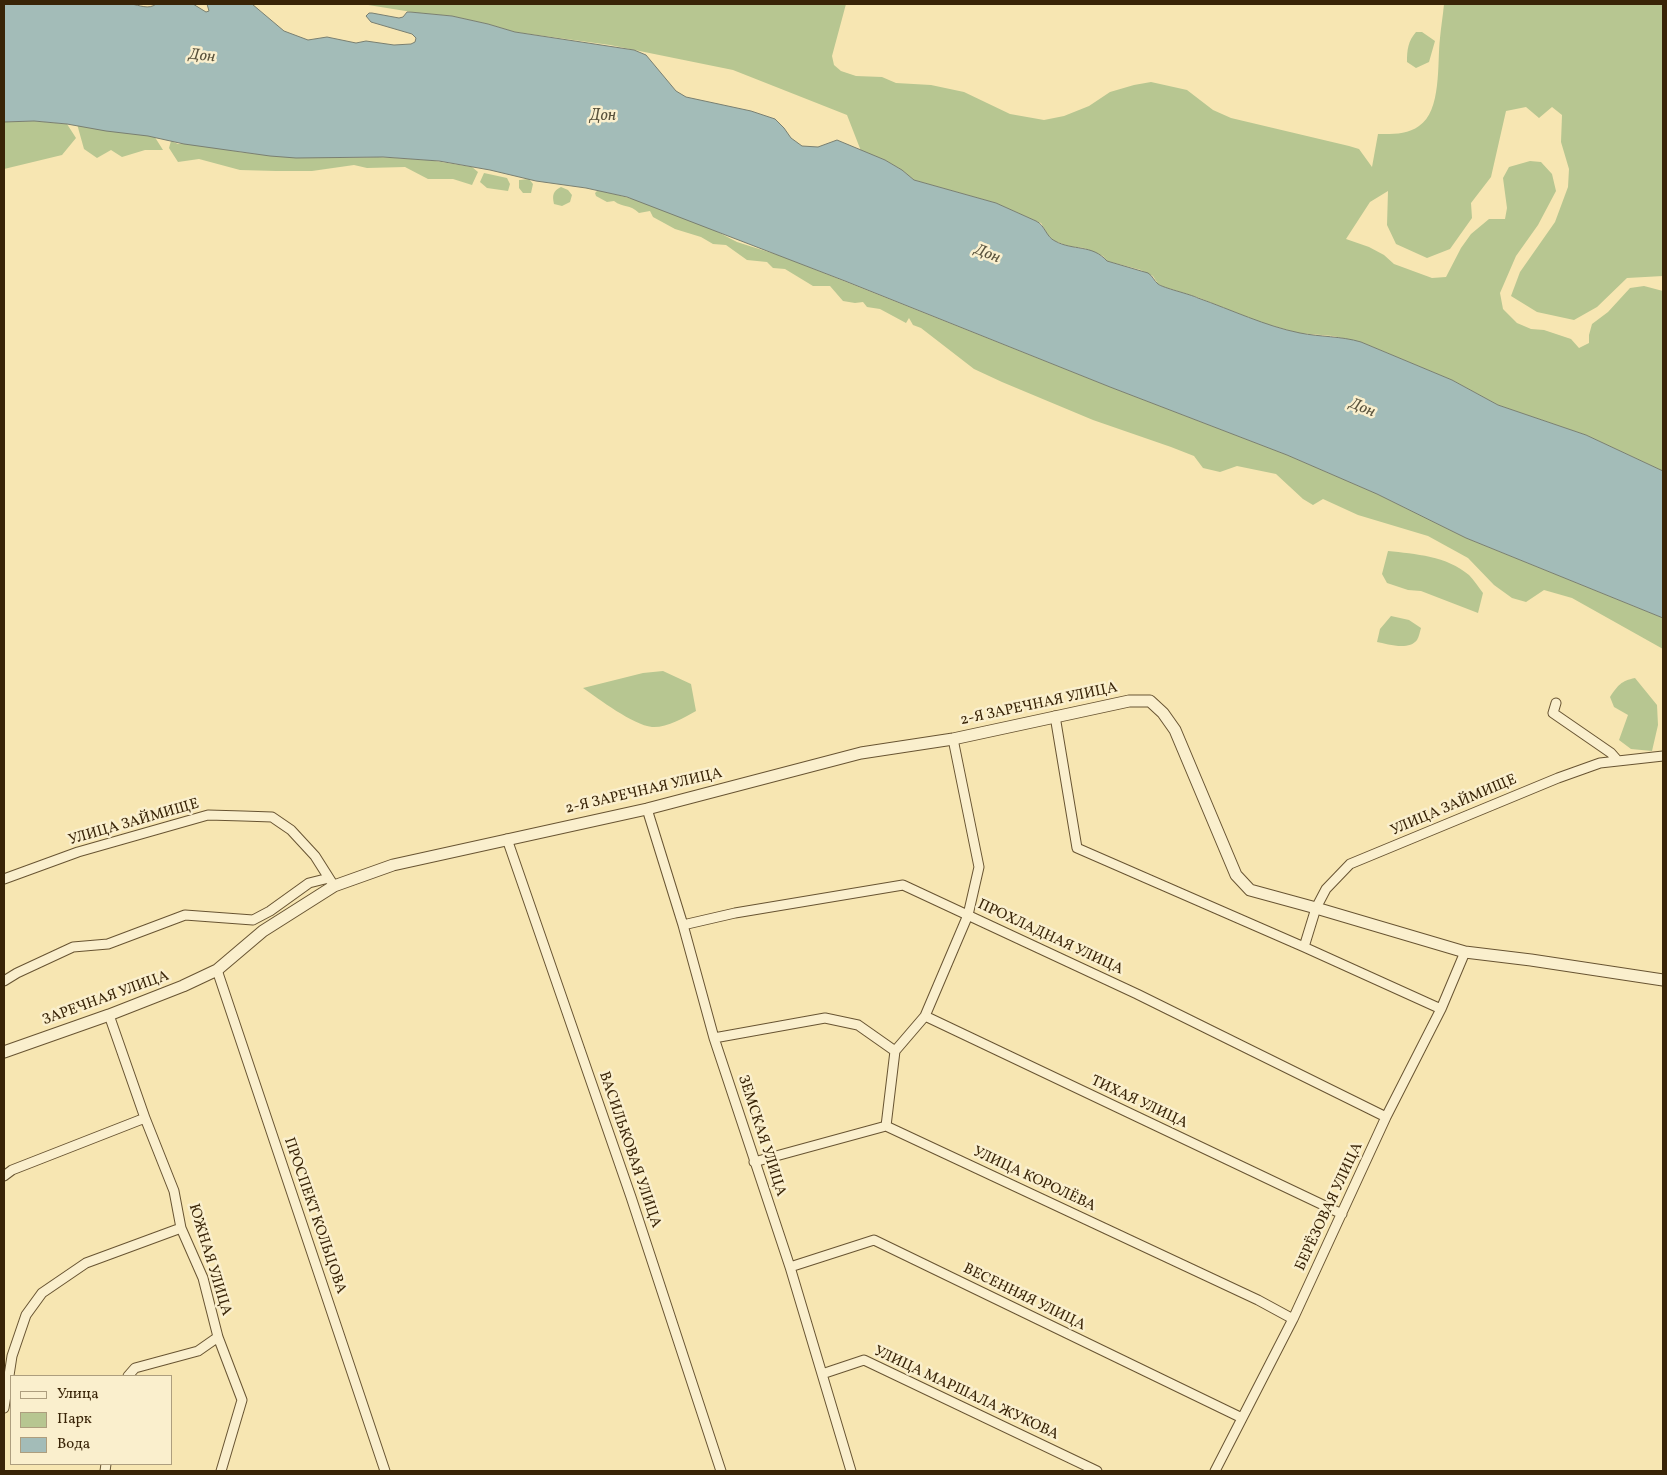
<!DOCTYPE html>
<html>
<head>
<meta charset="utf-8">
<style>
  body { margin:0 }
  #map { position:relative; width:1667px; height:1475px; overflow:hidden; background:#f7e6b2; font-family:Vollkorn,serif }
  canvas { display:block }
  .frame { position:absolute; inset:0; border:5px solid #392407; pointer-events:none }
  .legend { position:absolute; left:10px; top:1375px; width:162px; height:90px; box-sizing:border-box; background:#faefcd; border:1px solid #ad9e7e; margin:0; padding:6px 9px; list-style:none; font-size:15px; color:#392407 }
  .legend li { display:flex; align-items:center; gap:10px; height:25px }
  .legend b { width:25px; border:1px solid #ad9e7e }
</style>
</head>
<body>
<div id="map">
<canvas width="1667" height="1475"></canvas>
<div class="frame"></div>
<ul class="legend">
<li><b style="height:6px;background:#faefcd"></b>Улица</li>
<li><b style="height:14px;background:#b7c691"></b>Парк</li>
<li><b style="height:14px;background:#a3bcb8"></b>Вода</li>
</ul>
</div>
<script>
const g = document.querySelector('canvas').getContext('2d');
g.lineJoin = 'round';
function fillPath(path, color) {
  g.fillStyle = color;
  g.fill(path, 'evenodd');
}
function stroke(path, color, width, dash) {
  g.strokeStyle = color;
  g.lineWidth = width;
  g.lineCap = dash ? 'butt' : 'round';
  g.setLineDash(dash || []);
  g.stroke(path);
}
function write(font, color, halo, rows, align = 'center') {
  g.font = font + ' Vollkorn,serif';
  g.lineWidth = 5;
  g.setLineDash([]);
  g.textBaseline = 'middle';
  g.strokeStyle = halo;
  g.fillStyle = color;
  for (const [text, x, y, turn = 0] of rows) {
    g.save();
    g.translate(x, y);
    g.rotate((+turn || 0) * Math.PI / 180);
    g.textAlign = isNaN(turn) ? turn : align;
    if (halo) g.strokeText(text, 0, 0);
    g.fillText(text, 0, 0);
    g.restore();
  }
}
const green = new Path2D(`
  M 362,4 L 846,4 L 832,56 L 834,65 L 841,71 L 856,76 L 882,77 L 896,83 L 931,85 L 964,92 L 1010,114 L 1044,120 L 1064,116 L 1089,106 L 1110,92 L 1134,85 L 1151,82 L 1187,90 L 1213,110 L 1231,118 L 1349,146 L 1359,149 L 1372,167 L 1378,134 C 1391,134 1407,135 1419,126 C 1442,111 1437,63 1440,38 C 1441,27 1443,15 1444,4 L 1663,4 L 1663,276 L 1627,278 L 1597,307 L 1574,320 L 1537,312 L 1511,296 L 1520,272 L 1555,222 L 1568,187 L 1569,169 L 1561,142 L 1562,115 L 1552,107 L 1539,118 L 1526,107 L 1506,111 L 1491,177 L 1471,203 L 1472,218 L 1450,249 L 1427,258 L 1396,244 L 1387,225 L 1388,191 L 1370,202 L 1346,239 L 1369,247 L 1384,255 L 1394,264 L 1432,278 L 1446,277 L 1461,248 L 1471,234 L 1489,219 L 1505,219 L 1507,208 L 1503,178 L 1509,167 L 1530,161 L 1541,162 L 1552,174 L 1556,191 L 1538,225 L 1516,256 L 1500,293 L 1503,309 L 1517,323 L 1531,329 L 1544,330 L 1571,339 L 1579,348 L 1589,343 L 1589,335 L 1592,324 L 1608,312 L 1630,288 L 1644,286 L 1663,291 L 1663,471 L 1586,435 L 1498,405 L 1452,380 L 1361,342 L 1333,336 L 1298,333 L 1260,322 L 1197,297 L 1164,287 L 1158,284 L 1153,276 L 1141,270 L 1107,261 L 1103,256 L 1084,248 L 1068,246 L 1055,241 L 1049,237 L 1041,223 L 1036,221 L 996,203 L 914,180 L 902,170 L 885,160 L 861,151 L 847,115 L 733,70 L 610,45 L 515,32 L 488,24 L 452,16 L 418,13 Z
  M 1416,32 L 1422,32 L 1435,41 L 1429,62 L 1416,68 L 1407,62 C 1407,50 1408,41 1416,32 Z
  M 34,121 L 67,124 L 76,138 L 62,155 L 4,169 L 4,122 Z
  M 77,124 L 151,131 L 163,150 L 145,150 L 122,157 L 111,150 L 97,158 L 84,149 Z
  M 171,141 L 178,144 L 200,142 L 239,152 L 267,155 L 303,155 L 343,158 L 378,157 L 429,160 L 472,167 L 478,172 L 472,185 L 453,179 L 428,179 L 405,167 L 367,168 L 354,165 L 312,171 L 276,171 L 240,170 L 199,159 L 178,162 L 169,148 Z
  M 484,173 L 507,178 L 510,184 L 508,191 L 487,188 L 480,182 Z
  M 529,179 L 533,184 L 531,193 L 523,193 L 519,188 L 519,180 Z
  M 561,187 L 568,190 L 572,195 L 570,202 L 562,206 L 554,204 C 552,195 553,191 561,187 Z
  M 598,190 L 652,204 L 714,230 L 737,242 L 781,256 L 1110,387 L 1287,455 L 1377,494 L 1466,538 L 1663,618 L 1663,649 L 1572,598 L 1544,590 L 1526,602 L 1512,598 L 1494,585 L 1468,558 L 1428,536 L 1358,515 L 1323,499 L 1313,505 L 1303,499 L 1276,474 L 1237,466 L 1220,472 L 1203,468 L 1194,456 L 1171,447 L 1093,420 L 1002,382 L 974,369 L 921,328 L 913,325 L 909,318 L 906,323 L 880,309 L 867,307 L 863,302 L 855,303 L 843,301 L 830,286 L 813,286 L 785,269 L 773,268 L 767,262 L 747,260 L 726,245 L 713,244 L 701,237 L 675,229 L 653,217 L 650,211 L 639,213 C 630,204 623,208 614,201 L 607,202 L 596,196 L 595,193 Z
  M 1388,551 C 1415,554 1447,556 1469,575 C 1474,580 1479,588 1483,593 L 1478,613 L 1421,591 L 1408,590 L 1387,583 L 1382,574 Z
  M 1391,616 L 1409,620 L 1421,628 C 1420,631 1419,637 1417,640 C 1409,651 1387,644 1377,642 L 1380,629 Z
  M 663,671 L 691,684 L 696,711 C 684,718 666,728 652,727 C 633,725 599,699 583,688 L 643,673 Z
  M 1635,678 L 1657,705 L 1658,725 L 1652,751 L 1631,749 L 1619,740 L 1628,715 L 1614,707 L 1610,697 C 1618,685 1621,681 1635,678 Z`);
const water = new Path2D(`
  M 4,4 L 131,4 C 139,5 149,10 156,4 L 193,4 L 206,12 L 209,11 L 207,4 L 252,4 L 284,31 L 308,40 L 327,37 L 356,43 L 366,41 L 394,45 L 411,44 L 415,42 L 416,38 L 412,34 L 371,22 L 366,16 L 369,13 L 372,13 L 399,18 L 403,17 L 407,12 L 410,12 L 452,16 L 488,24 L 515,32 L 634,50 L 646,55 L 676,91 L 686,97 L 751,111 L 775,119 L 784,128 L 791,138 L 802,146 L 818,147 L 837,140 L 885,160 L 902,170 L 914,180 L 996,203 L 1036,221 C 1045,225 1046,237 1055,241 C 1073,251 1092,244 1107,261 L 1148,273 C 1153,276 1154,281 1158,284 C 1163,288 1190,294 1198,298 C 1232,310 1265,326 1300,333 C 1320,337 1341,336 1361,342 L 1452,380 L 1498,405 L 1586,435 L 1663,471 L 1663,618 L 1466,538 L 1377,494 L 1287,455 L 1110,387 L 845,281 L 627,197 L 586,188 L 536,181 L 490,170 L 439,161 L 383,157 L 296,158 L 270,156 L 184,144 L 148,136 L 106,131 L 67,124 L 34,121 L 4,122 Z`);
const minor = new Path2D(`
  M 1556,703 L 1553,713 L 1611,753 L 1618,761
  M 1055,716 L 1077,848 L 1304,947 L 1441,1009
  M 647,809 L 683,925 L 714,1038 L 790,1267 L 851,1471
  M 507,839 L 631,1197 L 721,1471
  M 4,879 L 78,852 L 208,815 L 243,816 L 272,817 L 291,830 L 315,856 L 334,886
  M 683,925 L 735,913 L 903,885 L 1137,994 L 1386,1117
  M 1304,947 L 1316,908 L 1326,889 L 1350,864 L 1558,778 L 1600,763 L 1663,756
  M 217,970 L 385,1471
  M 4,981 L 17,973 L 73,947 L 108,944 L 185,915 L 253,920 L 270,911 L 309,883 L 329,878
  M 109,1015 L 145,1118 L 174,1191 L 181,1228 L 203,1278 L 218,1337 L 242,1400 L 221,1471
  M 925,1016 L 1342,1214
  M 714,1038 L 825,1018 L 858,1025 L 895,1051
  M 886,1126 L 895,1051 L 925,1016 L 968,915 L 979,867 L 953,739
  M 754,1162 L 886,1126 L 1258,1300 L 1293,1319
  M 4,1176 L 12,1170 L 145,1118
  M 790,1267 L 874,1240 L 1242,1418
  M 822,1374 L 864,1360 L 1097,1471
  M 128,1376 L 135,1368 L 198,1351 L 218,1337
  M 4,1408 L 12,1356 L 26,1315 L 42,1293 L 86,1263 L 181,1228
  M 105,1471 L 106,1464
  M 1215,1471 L 1293,1319 L 1386,1117 L 1441,1009 L 1465,952`);
const tertiary = new Path2D(`
  M 4,1052 L 109,1015 L 183,986 L 217,970 L 263,931 L 334,886 L 393,865 L 647,809 L 861,753 L 953,739 L 1129,701 L 1150,701 L 1163,713 L 1175,730 L 1236,875 L 1250,890 L 1316,908 L 1465,952 L 1531,960 L 1663,980`);
const streetNames = [
  ["2-Я ЗАРЕЧНАЯ УЛИЦА",1039,705,-12],
  ["2-Я ЗАРЕЧНАЯ УЛИЦА",644,792,-13],
  ["УЛИЦА ЗАЙМИЩЕ",1454,806,-23],
  ["УЛИЦА ЗАЙМИЩЕ",134,823,-16],
  ["ПРОХЛАДНАЯ УЛИЦА",1050,938,25],
  ["ЗАРЕЧНАЯ УЛИЦА",106,999,-20],
  ["ТИХАЯ УЛИЦА",1139,1103,25],
  ["ЗЕМСКАЯ УЛИЦА",761,1136,72],
  ["ВАСИЛЬКОВАЯ УЛИЦА",629,1150,71],
  ["УЛИЦА КОРОЛЁВА",1034,1180,25],
  ["БЕРЁЗОВАЯ УЛИЦА",1330,1207,-65],
  ["ПРОСПЕКТ КОЛЬЦОВА",314,1216,71],
  ["ЮЖНАЯ УЛИЦА",209,1260,73],
  ["ВЕСЕННЯЯ УЛИЦА",1024,1298,26],
  ["УЛИЦА МАРШАЛА ЖУКОВА",966,1394,25]
];
const waterNames = [
  ["Дон",202,57,6],
  ["Дон",603,117],
  ["Дон",987,255,22],
  ["Дон",1362,409,22]
];
fillPath(green, '#b7c691');
fillPath(water, '#a3bcb8');
stroke(water, '#797f71', 1);
stroke(minor, '#685432', 11);
stroke(tertiary, '#685432', 13);
stroke(minor, '#faefcd', 9);
stroke(tertiary, '#faefcd', 11);
write('15px', '#392407', '#faefcd', streetNames);
write('italic 16px', '#59523c', '#faefcd', waterNames);
</script>
</body>
</html>
